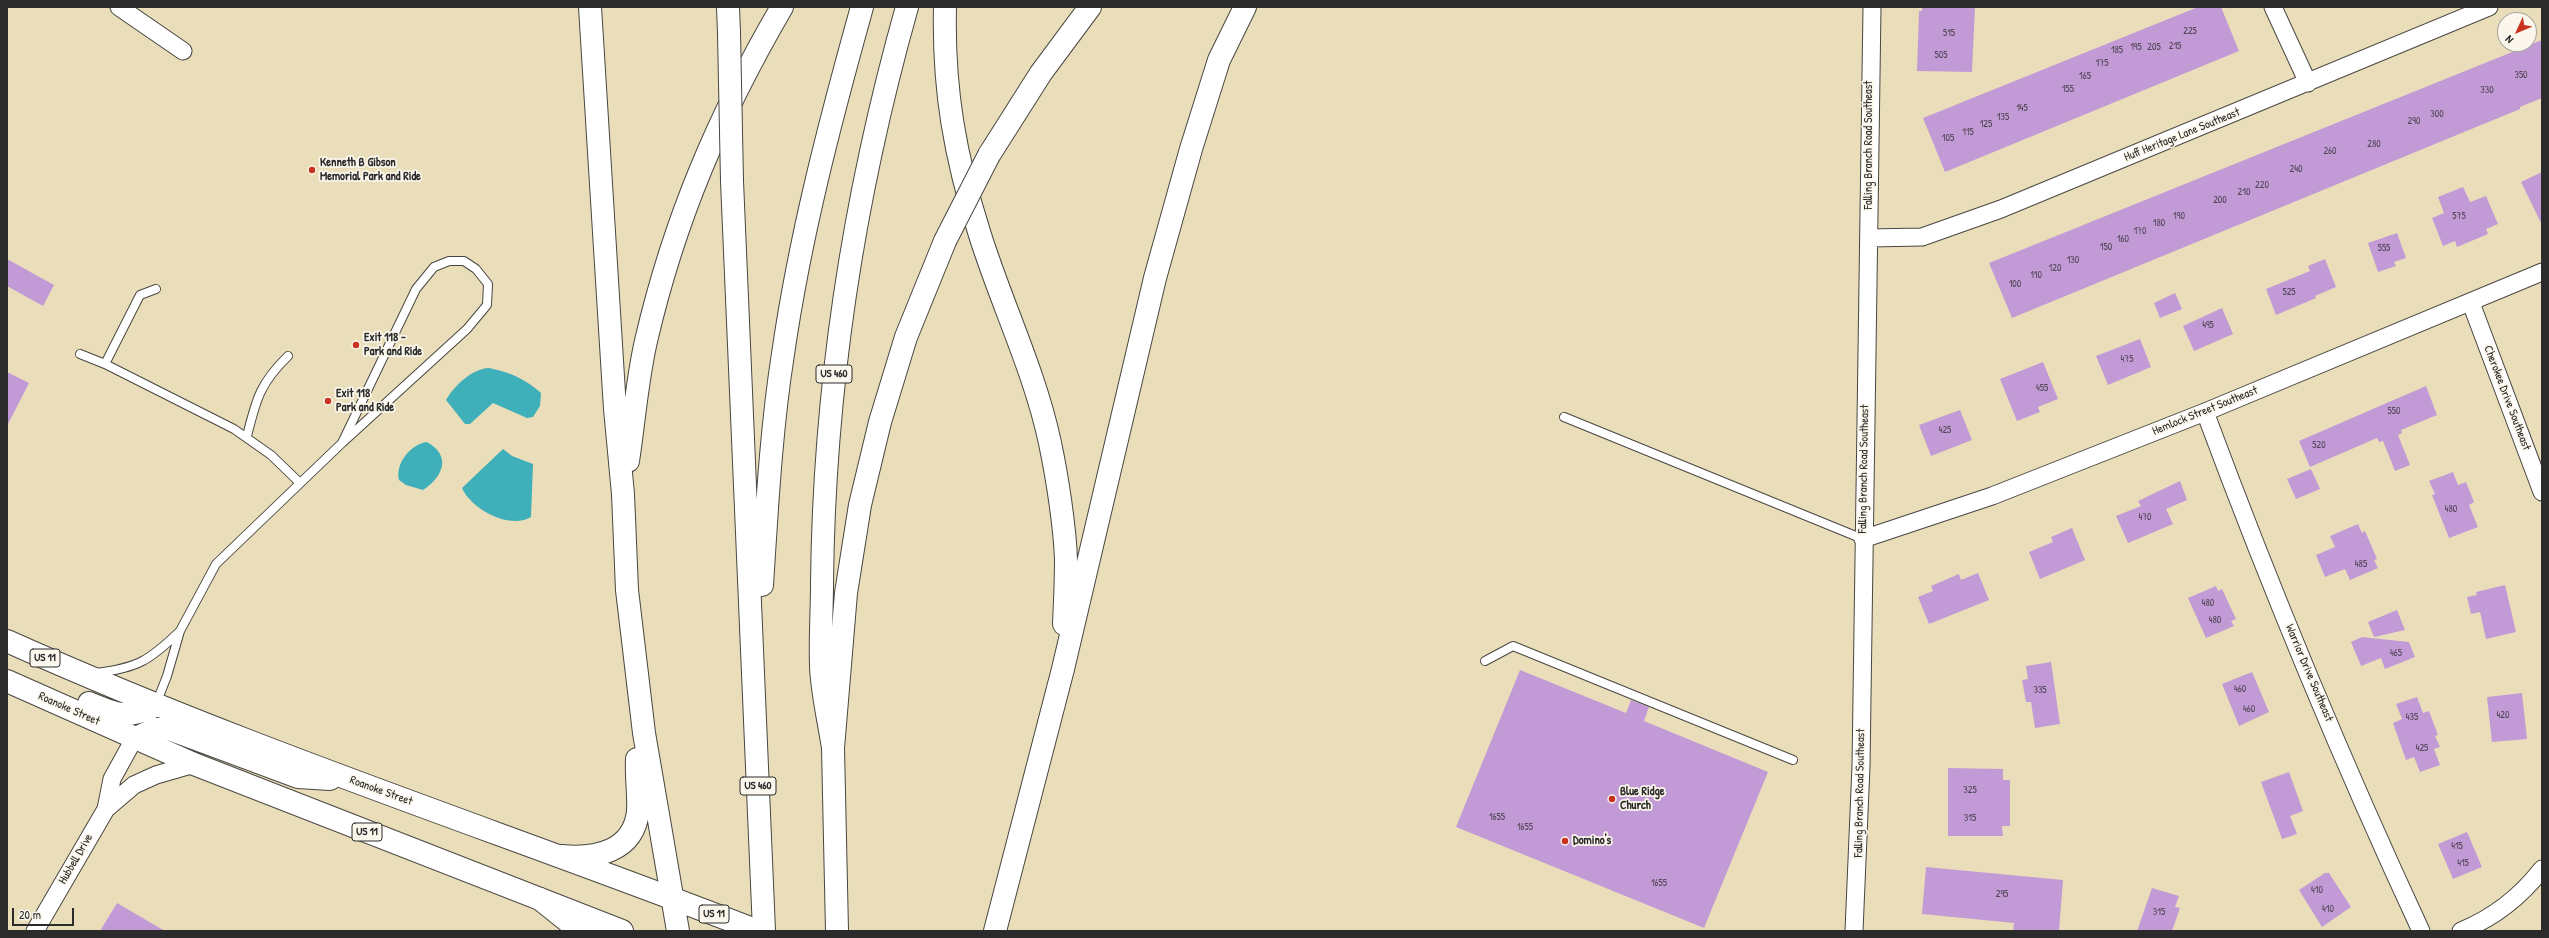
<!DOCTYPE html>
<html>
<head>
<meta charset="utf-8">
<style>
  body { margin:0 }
  #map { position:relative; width:2549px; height:938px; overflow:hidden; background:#eadeba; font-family:"Patrick Hand",sans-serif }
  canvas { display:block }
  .frame { position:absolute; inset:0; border:8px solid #2b2b2b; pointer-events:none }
  .north { position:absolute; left:2497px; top:12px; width:40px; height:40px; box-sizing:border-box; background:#fbf7ec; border:1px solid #a8a59f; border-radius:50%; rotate:226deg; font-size:11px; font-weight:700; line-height:16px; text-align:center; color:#2b2b2b }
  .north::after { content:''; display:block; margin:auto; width:14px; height:18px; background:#c8321e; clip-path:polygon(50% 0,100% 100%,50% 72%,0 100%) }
  .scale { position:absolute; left:12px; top:908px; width:62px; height:18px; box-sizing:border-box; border:2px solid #2b2b2b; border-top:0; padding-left:5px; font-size:12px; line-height:14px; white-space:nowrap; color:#2b2b2b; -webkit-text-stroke:3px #fbf7ec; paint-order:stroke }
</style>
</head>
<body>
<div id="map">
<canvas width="2549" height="938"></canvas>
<div class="frame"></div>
<div class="north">N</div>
<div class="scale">20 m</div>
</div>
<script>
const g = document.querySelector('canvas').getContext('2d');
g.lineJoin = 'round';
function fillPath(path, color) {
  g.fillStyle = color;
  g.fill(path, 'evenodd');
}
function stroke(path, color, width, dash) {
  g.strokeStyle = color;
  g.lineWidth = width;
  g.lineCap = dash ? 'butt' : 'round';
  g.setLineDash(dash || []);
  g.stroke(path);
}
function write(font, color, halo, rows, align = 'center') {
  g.font = font + ' "Patrick Hand",sans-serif';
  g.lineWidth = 3.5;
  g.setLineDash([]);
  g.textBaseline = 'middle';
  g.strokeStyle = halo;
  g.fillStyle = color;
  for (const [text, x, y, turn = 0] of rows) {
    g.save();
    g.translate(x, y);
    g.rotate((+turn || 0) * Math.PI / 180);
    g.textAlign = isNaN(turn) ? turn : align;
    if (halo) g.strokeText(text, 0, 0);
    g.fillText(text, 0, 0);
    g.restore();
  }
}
const water = new Path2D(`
  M 489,368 C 510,372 525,379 541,393 L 540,406 L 533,417 L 527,418 L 493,403 L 470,424 L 465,424 L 446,400 C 455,385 472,369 489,368 Z
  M 427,442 C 452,456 443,477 423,490 L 406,485 L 399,480 C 395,463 411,444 427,442 Z
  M 503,449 L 512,456 L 533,464 L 531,517 C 510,530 471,509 462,488 Z`);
const building = new Path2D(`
  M 1922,7 L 1975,7 L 1972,72 L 1917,71 L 1919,11 L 1922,11 Z
  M 2198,7 L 2221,7 L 2239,51 L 1945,172 L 1923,118 Z
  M 2542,40 L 2542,98 L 2520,107 L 2520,109 L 2012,318 L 1989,263 Z
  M 2542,172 L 2542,225 L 2521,182 Z
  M 2463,187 L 2470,202 L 2486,196 L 2498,224 L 2486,229 L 2488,234 L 2457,247 L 2455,241 L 2443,246 L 2432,218 L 2444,213 L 2438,197 Z
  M 2397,233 L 2406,258 L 2394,262 L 2396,266 L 2378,272 L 2368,243 Z
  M 7,259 L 54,285 L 43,306 L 7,286 Z
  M 2325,259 L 2336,287 L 2315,296 L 2316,298 L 2276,315 L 2266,289 L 2310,271 L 2308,266 Z
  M 2175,293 L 2182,309 L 2160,318 L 2154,303 Z
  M 2222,308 L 2233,334 L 2194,351 L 2183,326 Z
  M 2140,339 L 2151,367 L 2108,385 L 2096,356 Z
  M 2043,362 L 2058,399 L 2038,407 L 2040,412 L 2017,421 L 2000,379 Z
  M 7,372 L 29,383 L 7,426 Z
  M 2426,386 L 2437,415 L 2401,430 L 2402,433 L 2398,435 L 2410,465 L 2395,471 L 2383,441 L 2379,442 L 2377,438 L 2310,467 L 2299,441 Z
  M 1960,410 L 1972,440 L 1931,456 L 1919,425 Z
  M 2311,469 L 2320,489 L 2296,499 L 2287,479 Z
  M 2453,472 L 2458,485 L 2466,482 L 2474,502 L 2469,505 L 2478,527 L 2449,538 L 2432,495 L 2435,494 L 2429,481 Z
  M 2180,481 L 2187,500 L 2166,509 L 2173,524 L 2128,543 L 2116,516 L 2141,506 L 2138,501 Z
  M 2358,524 L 2362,533 L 2365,531 L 2377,559 L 2374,560 L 2378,568 L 2350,580 L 2345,569 L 2325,577 L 2316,555 L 2335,547 L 2330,536 Z
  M 2072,528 L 2085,560 L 2040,579 L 2029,552 L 2053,542 L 2051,537 Z
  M 1978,573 L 1989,600 L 1929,624 L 1918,597 L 1933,591 L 1931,586 L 1959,574 L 1961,580 Z
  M 2505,585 L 2516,632 L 2486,639 L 2480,612 L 2471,614 L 2467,597 L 2477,595 L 2476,592 Z
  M 2216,586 L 2218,591 L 2222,589 L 2236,619 L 2231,621 L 2234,626 L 2206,638 L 2188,598 Z
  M 2397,610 L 2405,630 L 2374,637 L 2368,622 Z
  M 2362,637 L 2409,642 L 2415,657 L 2385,669 L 2381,658 L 2361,666 L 2351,642 Z
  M 2051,662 L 2060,724 L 2035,728 L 2031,702 L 2026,702 L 2022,680 L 2028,679 L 2026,666 Z
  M 1520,670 L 1626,713 L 1631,700 L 1649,707 L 1644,721 L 1768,772 L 1704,928 L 1456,827 Z
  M 2252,672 L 2269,712 L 2239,726 L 2222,684 Z
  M 2522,693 L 2527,739 L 2492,742 L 2487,697 Z
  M 2417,697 L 2423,713 L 2429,711 L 2438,735 L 2435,736 L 2440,747 L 2434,749 L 2440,765 L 2420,772 L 2414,757 L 2406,760 L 2393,723 L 2402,719 L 2396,704 Z
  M 1948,768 L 2003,769 L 2003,780 L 2010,780 L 2010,826 L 2002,826 L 2003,836 L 1948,836 Z
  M 2289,772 L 2303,811 L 2290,816 L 2297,834 L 2282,839 L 2261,782 Z
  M 2467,832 L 2482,867 L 2453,879 L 2438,844 Z
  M 1926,867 L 2063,880 L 2059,931 L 2013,931 L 2014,923 L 1922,914 Z
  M 2325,873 L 2329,873 L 2351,907 L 2322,927 L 2299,890 Z
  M 2152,888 L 2179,896 L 2175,907 L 2180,908 L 2172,931 L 2137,931 Z
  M 117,903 L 165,931 L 100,931 Z`);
const service = new Path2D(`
  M 80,354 L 105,364 L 234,429 L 271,455 L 300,483
  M 105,364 L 140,295 L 156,289
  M 1564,417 L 1863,539
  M 247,436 C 256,400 260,383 288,356
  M 1485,661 L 1513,646 L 1793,760
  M 96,673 C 138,668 150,660 180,631
  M 156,704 L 167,676 L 180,631 L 216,564 L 342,443 L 467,329 L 487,305 L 488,284 L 476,269 L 464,261 L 449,261 L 434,267 L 416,289 L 342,443`);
const minor = new Path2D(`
  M 119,7 L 183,51
  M 2273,7 L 2308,83
  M 1869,238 L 1922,237 L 2001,209 L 2489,7
  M 2471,303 L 2542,492
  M 2205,412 C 2270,587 2342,761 2421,931
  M 1863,539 L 1992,496 L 2205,412 L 2542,272
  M 106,809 L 134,785 L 156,775 L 194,764
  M 35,931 L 106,809 L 112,779 L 134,739
  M 1854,931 L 1861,766 L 1872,7
  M 2461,931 C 2493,918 2521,896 2542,869`);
const primary = new Path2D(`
  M 7,641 C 252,751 508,834 758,931
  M 7,681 L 194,764 L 622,931
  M 89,703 C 117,715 127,719 155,706
  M 134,739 L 155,729 L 169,729 L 298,777 L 330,779`);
const motorway = new Path2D(`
  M 590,7 L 615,409 L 623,494 L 627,590 L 644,733 L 678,931
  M 728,7 L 729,33
  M 945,7 C 943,89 955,157 980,235 C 1002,305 1035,372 1050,443 C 1057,476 1065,527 1066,560 C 1066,581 1065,602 1064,624
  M 989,155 L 1041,73 L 1090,7
  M 732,181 L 764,931
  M 628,461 C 634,422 637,380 646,341 C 674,220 719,115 782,7
  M 762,585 C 767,508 771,430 783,354 C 800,236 830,122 862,7
  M 833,748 C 829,721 822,693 821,666 C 820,638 822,611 822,583 C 824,388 854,195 907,7
  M 562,856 C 595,859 634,852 638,811 C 639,794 636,776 637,759
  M 540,899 L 580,931
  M 837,931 L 833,748 L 846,593 L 860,505 L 880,422 L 906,337 L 945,241
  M 995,931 L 1063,669 L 1155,278 L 1191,149 L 1219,60 L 1245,7`);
const motorwayBridge = new Path2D(`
  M 729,33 L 732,181
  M 945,241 L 989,155`);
const markers = [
  [312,170,4,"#c8321e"],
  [356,345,4,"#c8321e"],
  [328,401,4,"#c8321e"],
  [1612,799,4,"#c8321e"],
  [1565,841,4,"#c8321e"]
];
const numberNames = [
  ["225",2190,31],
  ["515",1949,33],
  ["215",2175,46],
  ["195",2136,47],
  ["205",2154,47],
  ["185",2117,50],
  ["505",1941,55],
  ["175",2102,63],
  ["350",2521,75],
  ["165",2085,76],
  ["155",2068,89],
  ["330",2487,90],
  ["145",2022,108],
  ["300",2437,114],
  ["135",2003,117],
  ["290",2414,121],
  ["125",1986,124],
  ["115",1968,132],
  ["105",1948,138],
  ["280",2374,144],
  ["260",2330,151],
  ["240",2296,169],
  ["220",2262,185],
  ["210",2244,192],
  ["200",2220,200],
  ["190",2179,216],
  ["575",2459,216],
  ["180",2159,223],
  ["170",2140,231],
  ["160",2123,239],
  ["150",2106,247],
  ["555",2384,248],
  ["130",2073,260],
  ["120",2055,268],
  ["110",2036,275],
  ["100",2015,284],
  ["525",2289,292],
  ["495",2208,325],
  ["475",2127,359],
  ["455",2042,388],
  ["550",2394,411],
  ["425",1945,430],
  ["520",2319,445],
  ["480",2451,509],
  ["470",2145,517],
  ["485",2361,564],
  ["480",2208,603],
  ["480",2215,620],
  ["465",2396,653],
  ["460",2240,689],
  ["335",2040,690],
  ["460",2249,709],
  ["420",2503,715],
  ["435",2412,717],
  ["425",2422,748],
  ["325",1970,790],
  ["1655",1497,817],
  ["315",1970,818],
  ["1655",1525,827],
  ["415",2457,846],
  ["415",2463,863],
  ["1655",1659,883],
  ["410",2317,890],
  ["295",2002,894],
  ["410",2328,909],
  ["315",2159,912]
];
const shields = [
  [834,374,36],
  [45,658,30],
  [758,786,36],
  [367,832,30],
  [714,914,30]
];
const shieldNames = [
  ["US 460",834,374],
  ["US 11",45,658],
  ["US 460",758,786],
  ["US 11",367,832],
  ["US 11",714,914]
];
const streetNames = [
  ["Huff Heritage Lane Southeast",2182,135,-22],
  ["Falling Branch Road Southeast",1869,145,-90],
  ["Cherokee Drive Southeast",2507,398,69],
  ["Hemlock Street Southeast",2205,411,-22],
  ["Falling Branch Road Southeast",1864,469,-89],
  ["Warrior Drive Southeast",2309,673,67],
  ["Roanoke Street",69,709,24],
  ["Roanoke Street",381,791,20],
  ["Falling Branch Road Southeast",1860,793,-89],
  ["Hubbell Drive",76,859,-60]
];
const poiNames = [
  ["Kenneth B Gibson",320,163],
  ["Memorial Park and Ride",320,177],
  ["Exit 118 -",364,338],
  ["Park and Ride",364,352],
  ["Exit 118",336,394],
  ["Park and Ride",336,408],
  ["Blue Ridge",1620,792],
  ["Church",1620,806],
  ["Domino's",1573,841]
];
fillPath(water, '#3fafb9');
fillPath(building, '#c29ad6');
stroke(service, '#484640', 10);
stroke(minor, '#484640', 19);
stroke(primary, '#484640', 24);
stroke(motorway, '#484640', 24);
stroke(service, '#fff', 8);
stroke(minor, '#fff', 17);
stroke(primary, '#fff', 22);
stroke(motorway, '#fff', 22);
stroke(motorwayBridge, '#484640', 24, []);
stroke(motorwayBridge, '#fff', 22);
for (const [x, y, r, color] of markers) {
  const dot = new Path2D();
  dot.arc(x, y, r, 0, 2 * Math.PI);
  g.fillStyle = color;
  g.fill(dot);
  stroke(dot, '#fbf7ec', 1.5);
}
write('10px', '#514756', null, numberNames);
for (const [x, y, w] of shields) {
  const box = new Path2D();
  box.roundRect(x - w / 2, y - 9, w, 18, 3);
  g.fillStyle = '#fbf7ec';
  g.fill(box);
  stroke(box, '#2b2b2b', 1);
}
write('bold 11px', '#2b2b2b', null, shieldNames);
write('12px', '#2b2b2b', '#fbf7ec', streetNames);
write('bold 12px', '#2b2b2b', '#fbf7ec', poiNames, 'left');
</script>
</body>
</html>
